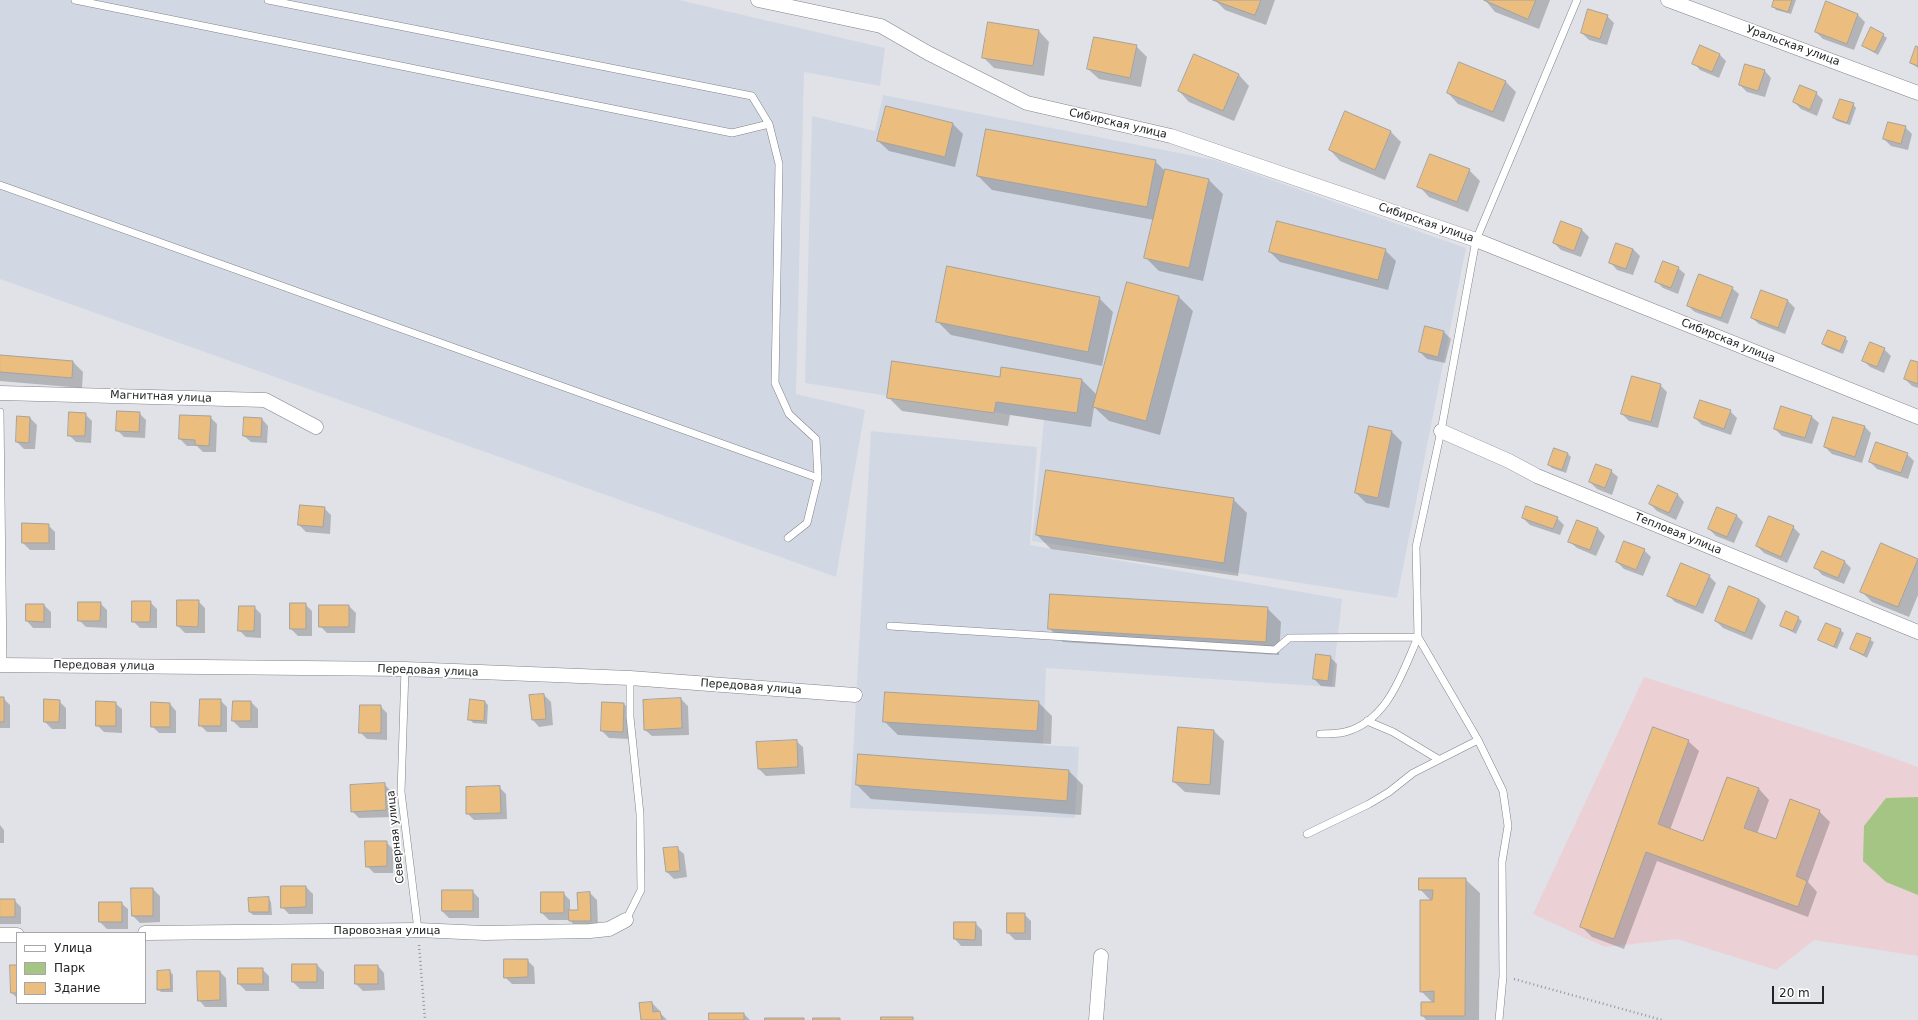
<!DOCTYPE html>
<html>
<head>
<meta charset="utf-8">
<style>
  body { margin:0 }
  #map { position:relative; width:1918px; height:1020px; overflow:hidden; background:#e0e2e7; font-family:"DejaVu Sans",sans-serif }
  canvas { display:block }
  .legend { position:absolute; left:16px; top:932px; width:130px; height:72px; box-sizing:border-box; background:#fff; border:1px solid #a7a7a8; margin:0; padding:5px 7px; list-style:none; font-size:12px; color:#222325 }
  .legend li { display:flex; align-items:center; gap:8px; height:20px }
  .legend b { width:20px; border:1px solid #a7a7a8 }
  .scale { position:absolute; left:1772px; top:986px; width:52px; height:18px; box-sizing:border-box; border:2px solid #222325; border-top:0; padding-left:5px; font-size:12px; line-height:14px; white-space:nowrap; color:#222325; -webkit-text-stroke:3px #fff; paint-order:stroke }
</style>
</head>
<body>
<div id="map">
<canvas width="1918" height="1020"></canvas>
<ul class="legend">
<li><b style="height:5px;background:#fff"></b>Улица</li>
<li><b style="height:11px;background:#a5c584"></b>Парк</li>
<li><b style="height:11px;background:#ebbd7f"></b>Здание</li>
</ul>
<div class="scale">20 m</div>
</div>
<script>
const g = document.querySelector('canvas').getContext('2d');
g.lineJoin = 'round';
function fillPath(path, color) {
  g.fillStyle = color;
  g.fill(path, 'evenodd');
}
function stroke(path, color, width, dash) {
  g.strokeStyle = color;
  g.lineWidth = width;
  g.lineCap = dash ? 'butt' : 'round';
  g.setLineDash(dash || []);
  g.stroke(path);
}
function write(font, color, halo, rows, align = 'center') {
  g.font = font + ' "DejaVu Sans",sans-serif';
  g.lineWidth = 3.5;
  g.setLineDash([]);
  g.textBaseline = 'middle';
  g.strokeStyle = halo;
  g.fillStyle = color;
  for (const [text, x, y, turn = 0] of rows) {
    g.save();
    g.translate(x, y);
    g.rotate((+turn || 0) * Math.PI / 180);
    g.textAlign = isNaN(turn) ? turn : align;
    if (halo) g.strokeText(text, 0, 0);
    g.fillText(text, 0, 0);
    g.restore();
  }
}
const built = new Path2D(`
  M 0,0 L 679,0 L 885,48 L 880,86 L 804,72 L 796,394 L 865,410 L 836,577 L 0,279 Z
  M 883,95 L 1215,160 L 1466,248 L 1397,598 L 1032,541 L 1044,420 L 805,383 L 812,116 L 875,131 Z
  M 871,431 L 1037,447 L 1030,545 L 1342,599 L 1332,687 L 1046,668 L 1043,745 L 1079,747 L 1075,818 L 850,808 Z`);
const education = new Path2D(`
  M 1644,677 L 1866,748 L 1918,767 L 1918,956 L 1814,940 L 1776,970 L 1677,939 L 1605,947 L 1533,914 Z`);
const green = new Path2D(`
  M 1918,797 L 1918,895 L 1886,882 L 1863,861 L 1864,826 L 1886,798 Z`);
const shadow = new Path2D(`
  M 1215,0 L 1275,0 L 1266,25 L 1225,10 Z
  M 1485,0 L 1550,0 L 1539,29 L 1495,12 Z
  M 1775,0 L 1796,0 L 1791,14 L 1776,10 L 1773,6 Z
  M 1827,3 L 1858,15 L 1865,22 L 1854,50 L 1823,39 L 1816,32 Z
  M 1607,16 L 1614,23 L 1607,45 L 1589,40 L 1582,33 Z
  M 1039,31 L 1049,42 L 1044,76 L 994,68 L 983,57 Z
  M 1883,35 L 1887,38 L 1878,55 L 1863,46 Z
  M 1136,46 L 1147,57 L 1141,87 L 1099,79 L 1088,69 Z
  M 1918,48 L 1918,68 L 1911,63 Z
  M 1719,54 L 1726,61 L 1719,78 L 1700,70 L 1694,63 Z
  M 1194,56 L 1239,75 L 1249,86 L 1234,121 L 1189,102 L 1179,91 Z
  M 1765,71 L 1771,78 L 1765,97 L 1747,92 L 1740,85 Z
  M 1505,81 L 1516,92 L 1504,122 L 1458,104 L 1448,93 Z
  M 1816,93 L 1823,100 L 1817,116 L 1801,109 L 1794,102 Z
  M 1853,104 L 1856,108 L 1850,125 L 1837,121 L 1834,118 Z
  M 887,107 L 953,124 L 963,134 L 955,167 L 889,151 L 878,141 Z
  M 1905,127 L 1912,134 L 1908,150 L 1891,146 L 1884,139 Z
  M 1390,131 L 1401,142 L 1385,180 L 1340,161 L 1330,150 Z
  M 1155,161 L 1165,171 L 1209,180 L 1223,194 L 1203,281 L 1159,271 L 1145,257 L 1154,220 L 992,190 L 978,176 Z
  M 1469,170 L 1480,181 L 1468,212 L 1429,197 L 1419,186 Z
  M 1582,230 L 1589,237 L 1581,257 L 1561,250 L 1554,243 Z
  M 1633,249 L 1640,256 L 1633,275 L 1617,270 L 1611,263 Z
  M 1385,250 L 1396,261 L 1388,290 L 1280,262 L 1270,252 Z
  M 1678,268 L 1685,274 L 1678,294 L 1663,288 L 1656,281 Z
  M 1128,283 L 1179,297 L 1193,311 L 1160,435 L 1109,421 L 1094,407 L 1091,427 L 1010,415 L 1008,426 L 902,411 L 888,397 L 1001,378 L 1002,368 L 1082,380 L 1096,394 L 1095,399 Z
  M 1732,288 L 1739,294 L 1728,324 L 1695,312 L 1688,306 Z
  M 1762,292 L 1788,301 L 1795,308 L 1785,334 L 1759,324 L 1752,318 Z
  M 1099,298 L 1113,312 L 1102,366 L 951,335 L 937,321 Z
  M 1444,332 L 1451,339 L 1445,363 L 1427,359 L 1420,352 Z
  M 1845,338 L 1848,341 L 1843,354 L 1826,347 L 1823,344 Z
  M 1884,349 L 1891,356 L 1884,373 L 1870,367 L 1863,360 Z
  M 0,356 L 73,362 L 83,372 L 82,388 L 0,381 Z
  M 1918,363 L 1918,388 L 1912,386 L 1905,379 Z
  M 1660,385 L 1667,392 L 1658,428 L 1629,421 L 1622,414 Z
  M 1730,411 L 1737,418 L 1731,435 L 1702,425 L 1695,418 Z
  M 139,413 L 146,420 L 145,438 L 124,437 L 117,430 Z
  M 85,414 L 92,421 L 91,443 L 76,442 L 69,435 Z
  M 210,417 L 217,424 L 216,452 L 203,452 L 197,446 L 187,446 L 180,439 Z
  M 1812,417 L 1819,423 L 1812,444 L 1782,436 L 1775,429 Z
  M 30,418 L 37,425 L 35,449 L 24,449 L 17,442 Z
  M 262,419 L 268,426 L 267,443 L 251,442 L 244,436 Z
  M 1864,426 L 1871,433 L 1862,463 L 1832,454 L 1825,447 Z
  M 1369,427 L 1392,432 L 1402,442 L 1389,508 L 1366,503 L 1356,493 Z
  M 1554,449 L 1568,454 L 1571,457 L 1566,473 L 1552,468 L 1549,465 Z
  M 1907,454 L 1914,461 L 1908,479 L 1877,469 L 1870,462 Z
  M 1611,471 L 1618,477 L 1612,495 L 1597,489 L 1590,482 Z
  M 1678,495 L 1684,502 L 1676,520 L 1657,511 L 1650,504 Z
  M 1233,499 L 1247,513 L 1238,576 L 1051,549 L 1037,535 Z
  M 324,508 L 331,515 L 330,534 L 306,532 L 299,525 Z
  M 1736,515 L 1743,522 L 1734,543 L 1716,536 L 1709,529 Z
  M 1523,518 L 1557,518 L 1564,525 L 1560,535 L 1530,525 Z
  M 1578,521 L 1598,529 L 1605,536 L 1596,556 L 1577,548 L 1570,542 Z
  M 48,525 L 55,532 L 55,550 L 30,550 L 23,543 Z
  M 1793,527 L 1800,534 L 1787,563 L 1764,553 L 1757,546 Z
  M 1881,544 L 1918,560 L 1918,595 L 1909,617 L 1872,602 L 1861,591 Z
  M 1644,550 L 1651,557 L 1643,576 L 1624,569 L 1617,562 Z
  M 1845,562 L 1851,568 L 1844,584 L 1822,575 L 1816,568 Z
  M 1709,576 L 1716,583 L 1703,614 L 1675,602 L 1668,595 Z
  M 1730,588 L 1759,599 L 1766,606 L 1752,640 L 1723,628 L 1716,621 Z
  M 198,601 L 205,608 L 205,633 L 185,633 L 178,626 Z
  M 150,602 L 157,609 L 157,628 L 140,628 L 133,621 Z
  M 100,603 L 107,610 L 107,628 L 86,627 L 79,620 Z
  M 305,604 L 312,611 L 312,636 L 298,636 L 291,629 Z
  M 27,605 L 44,605 L 51,612 L 51,628 L 33,628 L 27,621 Z
  M 349,606 L 356,613 L 355,633 L 327,633 L 320,626 Z
  M 254,607 L 261,614 L 261,638 L 246,637 L 239,630 Z
  M 1267,608 L 1281,622 L 1279,655 L 1063,642 L 1049,628 Z
  M 1798,618 L 1802,621 L 1796,634 L 1781,626 Z
  M 1840,630 L 1844,633 L 1837,649 L 1820,640 Z
  M 1858,634 L 1874,642 L 1867,658 L 1851,649 Z
  M 1330,657 L 1337,664 L 1335,687 L 1321,686 L 1314,679 Z
  M 544,695 L 551,702 L 553,725 L 539,727 L 533,720 Z
  M 0,698 L 3,698 L 10,705 L 10,728 L 0,728 Z
  M 681,699 L 688,706 L 689,735 L 652,736 L 645,730 Z
  M 220,700 L 227,707 L 227,732 L 207,732 L 200,725 Z
  M 59,701 L 66,708 L 66,729 L 52,729 L 45,722 Z
  M 251,702 L 258,709 L 258,728 L 240,728 L 233,721 Z
  M 485,702 L 488,705 L 487,724 L 473,723 L 470,719 Z
  M 1038,702 L 1052,716 L 1051,744 L 898,735 L 884,721 Z
  M 115,703 L 122,709 L 122,733 L 104,732 L 97,725 Z
  M 170,704 L 176,711 L 176,733 L 159,733 L 152,726 Z
  M 624,704 L 631,711 L 629,739 L 609,738 L 602,731 Z
  M 380,706 L 387,713 L 387,740 L 367,739 L 360,732 Z
  M 1214,731 L 1224,741 L 1220,795 L 1185,792 L 1174,782 Z
  M 796,741 L 803,747 L 805,774 L 766,776 L 759,769 L 757,743 Z
  M 1688,741 L 1699,751 L 1670,830 L 1704,842 L 1727,778 L 1759,789 L 1769,800 L 1757,834 L 1776,841 L 1819,811 L 1830,822 L 1808,882 L 1817,892 L 1808,917 L 1657,861 L 1624,949 L 1592,937 L 1581,926 Z
  M 859,755 L 1069,771 L 1083,785 L 1081,815 L 871,799 L 857,785 Z
  M 384,784 L 391,791 L 392,817 L 359,818 L 352,811 Z
  M 499,787 L 506,794 L 507,819 L 474,820 L 467,813 Z
  M 0,825 L 4,830 L 4,843 L 0,843 Z
  M 386,842 L 393,849 L 393,873 L 374,873 L 367,866 Z
  M 677,848 L 684,854 L 687,877 L 674,879 L 667,872 Z
  M 1465,879 L 1480,893 L 1479,1020 L 1426,1020 L 1422,1015 L 1433,1003 L 1421,991 L 1431,901 L 1420,889 Z
  M 306,887 L 313,894 L 313,914 L 289,914 L 282,907 Z
  M 153,889 L 160,896 L 160,922 L 140,923 L 133,916 Z
  M 472,891 L 479,898 L 479,918 L 449,918 L 442,911 Z
  M 563,893 L 570,900 L 570,911 L 579,911 L 590,893 L 597,900 L 598,927 L 576,928 L 570,920 L 549,920 L 542,913 Z
  M 268,898 L 271,902 L 272,915 L 253,915 L 250,912 Z
  M 0,900 L 14,900 L 21,907 L 21,924 L 0,924 Z
  M 121,903 L 128,909 L 128,929 L 107,929 L 100,922 Z
  M 1024,914 L 1031,921 L 1031,940 L 1015,940 L 1008,933 Z
  M 975,923 L 982,930 L 982,946 L 961,946 L 955,939 Z
  M 527,960 L 534,967 L 535,984 L 512,984 L 505,977 Z
  M 317,965 L 324,972 L 324,989 L 300,989 L 293,982 Z
  M 17,966 L 17,998 L 12,993 Z
  M 378,966 L 384,973 L 385,990 L 363,991 L 356,984 Z
  M 239,969 L 262,969 L 269,976 L 269,991 L 246,991 L 239,984 Z
  M 170,971 L 173,975 L 173,992 L 161,992 L 158,989 Z
  M 220,972 L 226,978 L 227,1007 L 205,1007 L 199,1000 Z
  M 652,1003 L 659,1010 L 659,1012 L 667,1020 L 642,1020 Z
  M 744,1014 L 750,1020 L 710,1020 Z`);
const building = new Path2D(`
  M 1213,0 L 1261,0 L 1255,15 Z
  M 1484,0 L 1536,0 L 1528,19 Z
  M 1774,0 L 1792,0 L 1788,12 L 1772,7 Z
  M 1826,1 L 1858,14 L 1847,44 L 1815,32 Z
  M 1588,9 L 1608,15 L 1600,39 L 1581,33 Z
  M 988,22 L 1039,30 L 1033,66 L 982,58 Z
  M 1871,27 L 1884,34 L 1875,52 L 1862,46 Z
  M 1094,37 L 1137,45 L 1130,78 L 1087,69 Z
  M 1700,45 L 1720,54 L 1712,72 L 1692,64 Z
  M 1916,46 L 1918,47 L 1918,66 L 1910,63 Z
  M 1194,54 L 1239,74 L 1223,111 L 1178,91 Z
  M 1459,62 L 1506,81 L 1493,112 L 1447,93 Z
  M 1745,64 L 1765,70 L 1758,91 L 1739,85 Z
  M 1800,85 L 1817,92 L 1810,110 L 1793,102 Z
  M 1840,99 L 1854,103 L 1847,123 L 1833,118 Z
  M 886,106 L 953,123 L 945,157 L 877,141 Z
  M 1345,111 L 1391,131 L 1375,170 L 1329,150 Z
  M 1888,122 L 1906,126 L 1901,144 L 1883,139 Z
  M 986,129 L 1156,160 L 1147,207 L 977,176 Z
  M 1430,154 L 1470,169 L 1457,202 L 1417,187 Z
  M 1165,169 L 1209,179 L 1189,268 L 1144,258 Z
  M 1277,221 L 1386,249 L 1378,280 L 1269,252 Z
  M 1561,221 L 1582,229 L 1574,251 L 1553,243 Z
  M 1616,243 L 1633,249 L 1626,269 L 1609,263 Z
  M 1663,261 L 1679,267 L 1671,288 L 1655,282 Z
  M 947,266 L 1100,297 L 1088,352 L 936,322 Z
  M 1699,274 L 1733,287 L 1721,318 L 1687,306 Z
  M 1127,282 L 1179,296 L 1146,421 L 1093,407 Z
  M 1761,290 L 1788,300 L 1778,328 L 1751,318 Z
  M 1425,326 L 1444,331 L 1438,357 L 1419,352 Z
  M 1828,330 L 1846,337 L 1840,351 L 1822,344 Z
  M 1870,342 L 1885,348 L 1877,367 L 1862,361 Z
  M 0,355 L 73,361 L 72,378 L 0,372 Z
  M 1911,360 L 1918,362 L 1918,384 L 1904,379 Z
  M 892,361 L 1000,377 L 1001,367 L 1082,379 L 1077,413 L 996,402 L 994,413 L 887,398 Z
  M 1632,376 L 1661,384 L 1651,422 L 1621,414 Z
  M 1700,400 L 1731,410 L 1724,429 L 1694,418 Z
  M 1781,406 L 1812,416 L 1805,438 L 1774,429 Z
  M 117,411 L 140,412 L 139,432 L 116,431 Z
  M 69,412 L 86,413 L 85,436 L 68,436 Z
  M 180,415 L 211,416 L 209,446 L 195,445 L 195,440 L 179,439 Z
  M 17,416 L 30,417 L 29,443 L 16,442 Z
  M 244,417 L 262,418 L 261,437 L 243,436 Z
  M 1833,417 L 1865,426 L 1855,457 L 1824,447 Z
  M 1369,426 L 1392,431 L 1378,498 L 1355,493 Z
  M 1876,442 L 1908,453 L 1901,473 L 1869,462 Z
  M 1554,448 L 1568,453 L 1562,470 L 1548,465 Z
  M 1596,464 L 1612,470 L 1605,488 L 1589,482 Z
  M 1046,470 L 1234,498 L 1224,563 L 1036,535 Z
  M 1658,485 L 1678,494 L 1669,513 L 1649,504 Z
  M 300,505 L 325,507 L 323,527 L 298,525 Z
  M 1526,506 L 1558,517 L 1553,529 L 1522,518 Z
  M 1717,507 L 1737,515 L 1727,537 L 1708,529 Z
  M 1769,516 L 1794,526 L 1781,557 L 1756,546 Z
  M 1577,520 L 1598,528 L 1590,550 L 1568,542 Z
  M 22,523 L 49,524 L 49,543 L 22,543 Z
  M 1624,541 L 1645,549 L 1636,570 L 1616,562 Z
  M 1881,543 L 1918,559 L 1898,607 L 1860,592 Z
  M 1822,551 L 1845,561 L 1838,578 L 1814,568 Z
  M 1681,563 L 1710,575 L 1696,607 L 1667,596 Z
  M 1729,586 L 1759,599 L 1745,633 L 1715,621 Z
  M 1050,594 L 1268,607 L 1266,642 L 1048,629 Z
  M 177,600 L 199,600 L 198,627 L 177,626 Z
  M 132,601 L 151,601 L 150,622 L 132,622 Z
  M 78,602 L 101,602 L 100,621 L 78,621 Z
  M 290,603 L 306,603 L 306,629 L 290,629 Z
  M 26,604 L 44,604 L 44,622 L 26,621 Z
  M 319,605 L 349,605 L 349,627 L 319,627 Z
  M 239,606 L 255,606 L 254,631 L 238,631 Z
  M 1786,611 L 1799,617 L 1793,631 L 1780,626 Z
  M 1826,623 L 1841,629 L 1834,647 L 1818,640 Z
  M 1857,633 L 1871,638 L 1864,655 L 1850,649 Z
  M 1316,654 L 1331,656 L 1328,681 L 1313,679 Z
  M 885,692 L 1039,701 L 1037,731 L 883,722 Z
  M 544,694 L 546,719 L 532,720 L 529,695 Z
  M 0,697 L 4,697 L 4,722 L 0,722 Z
  M 681,698 L 682,728 L 644,730 L 643,700 Z
  M 44,699 L 60,700 L 59,722 L 44,722 Z
  M 200,699 L 221,699 L 221,726 L 199,726 Z
  M 470,699 L 485,701 L 484,721 L 468,720 Z
  M 96,701 L 116,702 L 116,726 L 96,726 Z
  M 233,701 L 251,701 L 251,721 L 232,721 Z
  M 151,702 L 170,703 L 170,727 L 151,727 Z
  M 602,702 L 624,703 L 623,732 L 601,731 Z
  M 360,705 L 381,705 L 381,733 L 359,733 Z
  M 1178,727 L 1214,730 L 1210,785 L 1173,782 Z
  M 1653,727 L 1689,740 L 1658,824 L 1703,841 L 1727,777 L 1759,788 L 1744,828 L 1776,839 L 1790,799 L 1820,810 L 1796,876 L 1807,881 L 1798,907 L 1646,852 L 1614,939 L 1580,927 Z
  M 797,740 L 798,767 L 758,769 L 756,742 Z
  M 858,754 L 1069,770 L 1067,801 L 856,785 Z
  M 385,783 L 386,810 L 351,812 L 350,785 Z
  M 500,786 L 501,813 L 466,814 L 466,787 Z
  M 365,841 L 387,841 L 387,866 L 366,867 Z
  M 678,847 L 680,871 L 666,872 L 663,848 Z
  M 1419,878 L 1466,878 L 1465,1016 L 1421,1016 L 1421,1002 L 1434,1002 L 1434,991 L 1420,992 L 1420,900 L 1432,900 L 1433,890 L 1419,890 Z
  M 281,886 L 306,886 L 306,907 L 281,908 Z
  M 131,888 L 153,888 L 153,916 L 132,916 Z
  M 442,890 L 473,890 L 473,911 L 442,911 Z
  M 541,892 L 564,892 L 564,913 L 541,913 Z
  M 590,892 L 591,921 L 569,921 L 568,910 L 578,910 L 577,893 Z
  M 269,897 L 269,912 L 249,912 L 248,898 Z
  M 0,899 L 15,899 L 15,917 L 0,917 Z
  M 99,902 L 122,902 L 122,922 L 99,922 Z
  M 1007,913 L 1025,913 L 1025,933 L 1007,933 Z
  M 954,922 L 976,922 L 975,940 L 954,939 Z
  M 504,959 L 528,959 L 528,977 L 504,978 Z
  M 292,964 L 317,964 L 317,982 L 292,982 Z
  M 10,965 L 17,965 L 17,993 L 11,993 Z
  M 355,965 L 378,965 L 378,984 L 355,984 Z
  M 238,968 L 263,968 L 263,984 L 238,984 Z
  M 170,970 L 171,989 L 157,990 L 157,971 Z
  M 197,971 L 220,971 L 220,1000 L 198,1001 Z
  M 652,1002 L 653,1012 L 660,1011 L 662,1020 L 641,1020 L 639,1003 Z
  M 709,1013 L 744,1013 L 744,1020 L 709,1020 Z
  M 881,1017 L 913,1017 L 913,1020 L 881,1020 Z
  M 765,1018 L 804,1018 L 804,1020 L 765,1020 Z
  M 813,1018 L 840,1018 L 840,1020 L 813,1020 Z`);
const path = new Path2D(`
  M 419,945 L 425,1020
  M 1514,979 L 1662,1020`);
const lane = new Path2D(`
  M 75,0 L 732,133 L 769,124
  M 268,0 L 752,96 L 769,124 L 779,164 L 775,383 L 789,414 L 816,439 L 818,478 L 807,523 L 788,538
  M 0,185 L 818,478
  M 0,412 L 3,665
  M 890,626 L 1275,650 L 1289,638 L 1418,637 C 1402,673 1388,721 1345,732 C 1337,734 1328,734 1320,734
  M 405,669 L 401,792 L 418,930
  M 1367,721 L 1393,732 L 1438,759
  M 1307,834 L 1369,804 L 1389,792 L 1413,773 L 1478,740
  M 626,920 L 641,890 L 640,814 L 630,717 L 630,678
  M 1499,1020 L 1503,976 L 1502,862 L 1508,826 L 1503,791 L 1478,740 L 1418,637 L 1416,547 L 1441,431 L 1476,240 L 1577,0`);
const street = new Path2D(`
  M 758,0 L 881,26 L 928,53 L 1027,103 L 1171,136 L 1476,240 L 1918,417
  M 1668,0 L 1918,93
  M 0,393 L 265,400 L 316,427
  M 1441,431 L 1509,461 L 1537,476 L 1918,632
  M 0,665 L 405,669 L 630,678 L 855,695
  M 145,933 L 418,930 L 484,933 L 590,931 L 609,929 L 626,920
  M 0,935 L 17,935
  M 1096,1020 L 1101,956`);
const streetNames = [
  ["Уральская улица",1793,46,20],
  ["Сибирская улица",1118,124,13],
  ["Сибирская улица",1426,223,19],
  ["Сибирская улица",1728,341,22],
  ["Магнитная улица",161,397,2],
  ["Тепловая улица",1678,534,22],
  ["Передовая улица",104,666,1],
  ["Передовая улица",428,671,2],
  ["Передовая улица",751,687,4],
  ["Северная улица",396,837,-96],
  ["Паровозная улица",387,931]
];
fillPath(built, '#d2d8e3');
fillPath(education, '#ebd1d5');
fillPath(green, '#a5c584');
fillPath(shadow, '#0003');
fillPath(building, '#ebbd7f');
stroke(building, '#a5a29d', 1);
stroke(lane, '#818388', 8);
stroke(street, '#818388', 15);
stroke(path, '#96989c', 2.5, [1, 3]);
stroke(lane, '#fff', 7);
stroke(street, '#fff', 14);
write('11px', '#222325', '#fff', streetNames);
</script>
</body>
</html>
